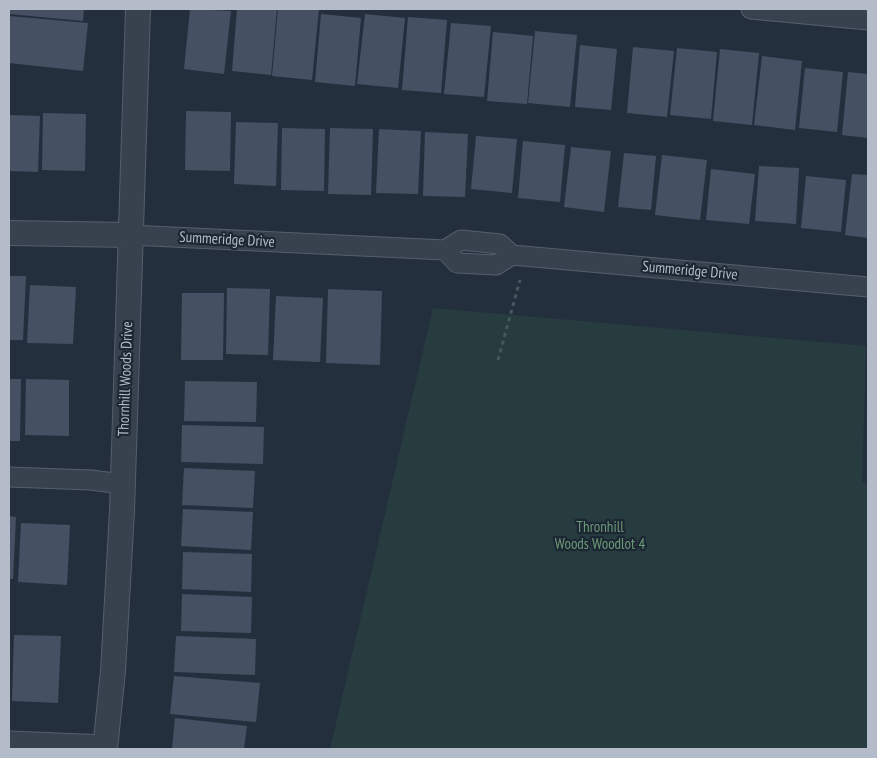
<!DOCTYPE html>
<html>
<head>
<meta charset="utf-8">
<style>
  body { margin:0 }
  #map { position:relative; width:877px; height:758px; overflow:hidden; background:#242f3e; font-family:"PT Sans Narrow",sans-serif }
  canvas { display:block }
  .frame { position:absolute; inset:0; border:10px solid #b4bcc9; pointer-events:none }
</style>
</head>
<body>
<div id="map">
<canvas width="877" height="758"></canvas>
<div class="frame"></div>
</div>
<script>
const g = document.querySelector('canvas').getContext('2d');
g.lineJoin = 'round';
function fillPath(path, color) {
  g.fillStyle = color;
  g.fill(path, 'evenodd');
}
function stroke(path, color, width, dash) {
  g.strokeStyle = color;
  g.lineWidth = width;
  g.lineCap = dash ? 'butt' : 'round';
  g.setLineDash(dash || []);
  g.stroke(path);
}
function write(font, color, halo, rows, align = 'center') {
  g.font = font + ' "PT Sans Narrow",sans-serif';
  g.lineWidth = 4.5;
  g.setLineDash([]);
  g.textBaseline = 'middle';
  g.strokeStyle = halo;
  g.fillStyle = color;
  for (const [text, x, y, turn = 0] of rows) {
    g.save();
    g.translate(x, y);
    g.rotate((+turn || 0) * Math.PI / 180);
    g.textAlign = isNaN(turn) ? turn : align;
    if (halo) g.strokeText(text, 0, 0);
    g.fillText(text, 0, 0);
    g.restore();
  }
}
const green = new Path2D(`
  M 433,308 L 866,346 L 862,482 L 868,484 L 868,749 L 330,749 Z`);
const building = new Path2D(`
  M 9,9 L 84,9 L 83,21 L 9,14 Z
  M 190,9 L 231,11 L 224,74 L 184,69 Z
  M 237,9 L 277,9 L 271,75 L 232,71 Z
  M 278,9 L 319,9 L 312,80 L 272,76 Z
  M 321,14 L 361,18 L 355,86 L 315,82 Z
  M 365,14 L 405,18 L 398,88 L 357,84 Z
  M 9,16 L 88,23 L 83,71 L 9,63 Z
  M 408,17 L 447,20 L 441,93 L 402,90 Z
  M 451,23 L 491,26 L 484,97 L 444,94 Z
  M 535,31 L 577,35 L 570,107 L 528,103 Z
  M 493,32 L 533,36 L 527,104 L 487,101 Z
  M 580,45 L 617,49 L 611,110 L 575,107 Z
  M 633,47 L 674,51 L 667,117 L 627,113 Z
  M 677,48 L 717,52 L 711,119 L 670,115 Z
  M 720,49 L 759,53 L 752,125 L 713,121 Z
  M 762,56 L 802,61 L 795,130 L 754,125 Z
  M 805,68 L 843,72 L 837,132 L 799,128 Z
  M 848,72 L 868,74 L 868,138 L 842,135 Z
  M 186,111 L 231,112 L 230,171 L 185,170 Z
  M 43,113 L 86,114 L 85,171 L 42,170 Z
  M 9,115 L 40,116 L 38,172 L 9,171 Z
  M 236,122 L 278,123 L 276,186 L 234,184 Z
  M 282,128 L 325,129 L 324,191 L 281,190 Z
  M 330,128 L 373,129 L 371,195 L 328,194 Z
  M 379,129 L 421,131 L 418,194 L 376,193 Z
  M 425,132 L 468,134 L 465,197 L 423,196 Z
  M 476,136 L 517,139 L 512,193 L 471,189 Z
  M 523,141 L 565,145 L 560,202 L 518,198 Z
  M 571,147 L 611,151 L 604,212 L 564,207 Z
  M 624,153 L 656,156 L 651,210 L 618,207 Z
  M 662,155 L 707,160 L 700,220 L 655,215 Z
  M 759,166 L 799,168 L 796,224 L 755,221 Z
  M 711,169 L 755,174 L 749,224 L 706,220 Z
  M 852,174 L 868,175 L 868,238 L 845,235 Z
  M 806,176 L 846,180 L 841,232 L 801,228 Z
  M 9,276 L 26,276 L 23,340 L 9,340 Z
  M 30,285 L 76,287 L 73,344 L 27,343 Z
  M 227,288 L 270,289 L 268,355 L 226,354 Z
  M 328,289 L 382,291 L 380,365 L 326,363 Z
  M 182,293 L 224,293 L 223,360 L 181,360 Z
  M 276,296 L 323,298 L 320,362 L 273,360 Z
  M 9,379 L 21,379 L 20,441 L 9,441 Z
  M 26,379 L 69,380 L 69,436 L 25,435 Z
  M 185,381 L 257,382 L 256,422 L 184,421 Z
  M 182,425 L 264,427 L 263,464 L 181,462 Z
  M 184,468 L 255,471 L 253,508 L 182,505 Z
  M 183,509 L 253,512 L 251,550 L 181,546 Z
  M 9,516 L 16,517 L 13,579 L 9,579 Z
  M 21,523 L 70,525 L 67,585 L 18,582 Z
  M 183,552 L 252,554 L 251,592 L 182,589 Z
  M 182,594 L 252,597 L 251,633 L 181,631 Z
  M 14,635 L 61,636 L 58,703 L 12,701 Z
  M 176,636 L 256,639 L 255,675 L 174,672 Z
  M 174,676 L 260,683 L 256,722 L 170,714 Z
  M 175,718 L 247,726 L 244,749 L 172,749 Z`);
const path = new Path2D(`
  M 498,360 L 520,280`);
const minor = new Path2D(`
  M 751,9 L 868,20
  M 130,235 L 445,250 L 461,240 L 500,244 L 512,255 L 868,287
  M 445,250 L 457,263 L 496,265 L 512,255
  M 9,477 L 91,480 L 122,484
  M 9,741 L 106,745`);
const tertiary = new Path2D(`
  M 9,233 L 130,235
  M 105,749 L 113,671 L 122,511 L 138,9`);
const streetNames = [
  ["Summeridge Drive",227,240,3],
  ["Summeridge Drive",690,271,5],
  ["Thornhill Woods Drive",126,379,-88]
];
const parkNames = [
  ["Thronhill",600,528],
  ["Woods Woodlot 4",600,545]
];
fillPath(green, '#263c3f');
fillPath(building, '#455162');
stroke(minor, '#565f6c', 21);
stroke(tertiary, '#565f6c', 26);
stroke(path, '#44595c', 3, [4, 4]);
stroke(minor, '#38414e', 19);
stroke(tertiary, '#38414e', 24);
write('15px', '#b4bcc9', '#1d2633', streetNames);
write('15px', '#6b9a76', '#1d2633', parkNames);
</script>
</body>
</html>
